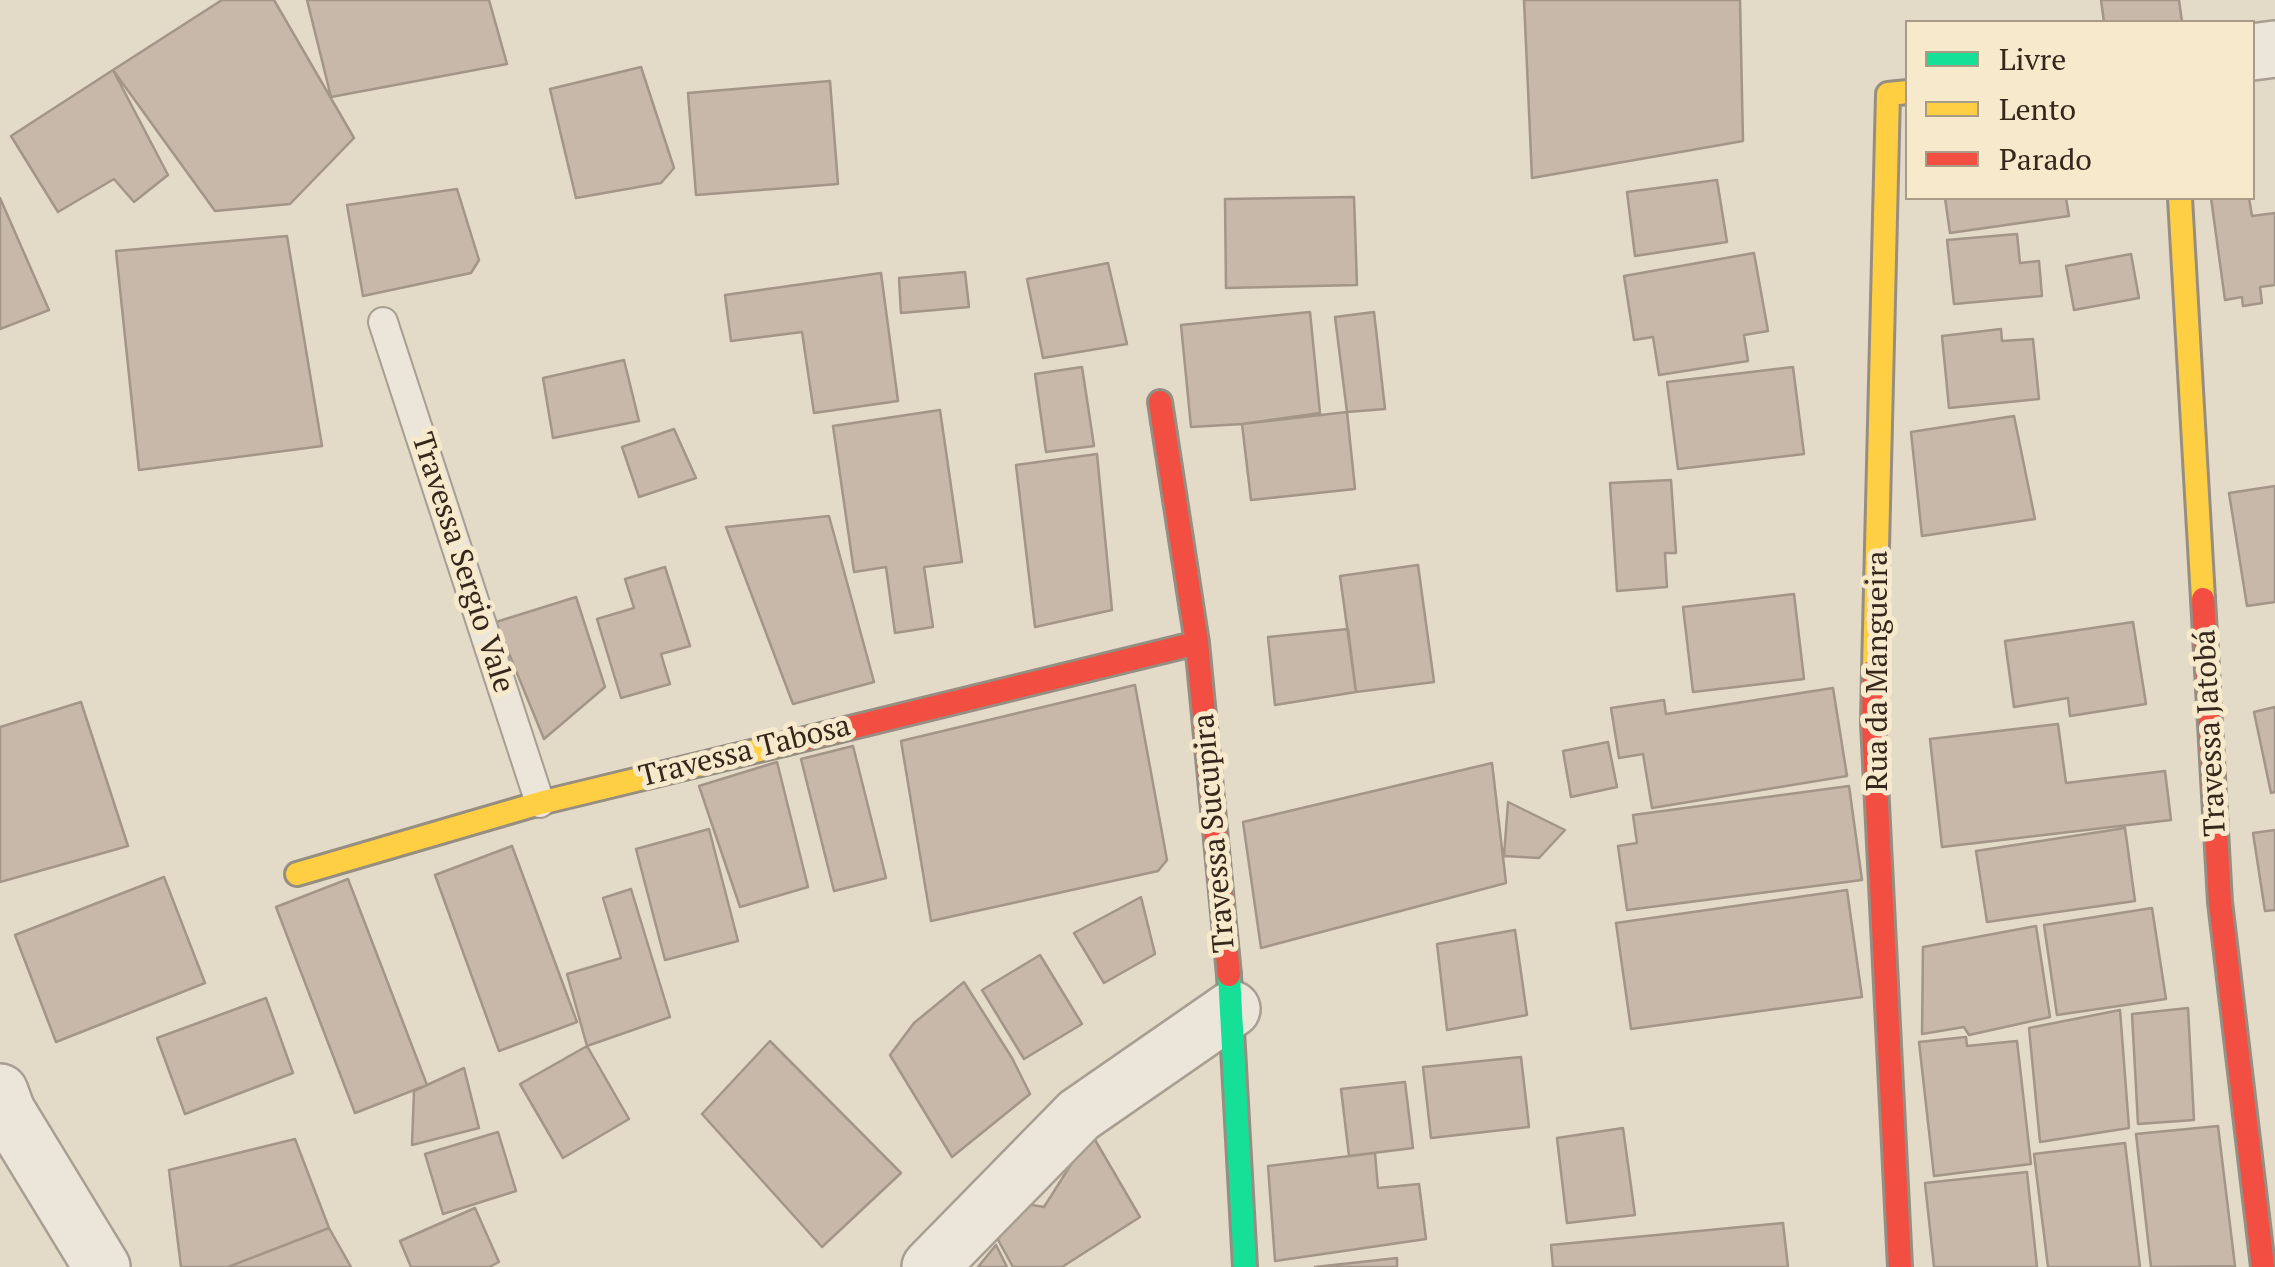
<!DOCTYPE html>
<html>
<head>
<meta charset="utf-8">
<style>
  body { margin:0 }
  #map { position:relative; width:2275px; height:1267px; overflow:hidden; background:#e3dac8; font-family:"PT Serif",serif }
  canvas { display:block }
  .legend { position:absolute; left:1905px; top:20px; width:350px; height:180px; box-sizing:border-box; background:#f6e9cc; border:2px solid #a99b85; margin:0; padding:12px 18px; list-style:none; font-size:30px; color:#35271b }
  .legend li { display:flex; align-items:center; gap:20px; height:50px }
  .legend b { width:50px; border:2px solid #a99b85 }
</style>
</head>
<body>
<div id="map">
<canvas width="2275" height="1267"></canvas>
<ul class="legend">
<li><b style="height:12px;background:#16e098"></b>Livre</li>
<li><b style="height:12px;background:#ffcf43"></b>Lento</li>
<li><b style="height:12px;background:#f24e42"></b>Parado</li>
</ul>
</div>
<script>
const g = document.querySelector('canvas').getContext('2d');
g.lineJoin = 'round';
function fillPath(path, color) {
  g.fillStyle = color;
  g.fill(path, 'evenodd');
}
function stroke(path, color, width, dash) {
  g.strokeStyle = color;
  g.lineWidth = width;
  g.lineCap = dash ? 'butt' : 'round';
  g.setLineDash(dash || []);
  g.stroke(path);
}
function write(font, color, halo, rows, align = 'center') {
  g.font = font + ' "PT Serif",serif';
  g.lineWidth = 10;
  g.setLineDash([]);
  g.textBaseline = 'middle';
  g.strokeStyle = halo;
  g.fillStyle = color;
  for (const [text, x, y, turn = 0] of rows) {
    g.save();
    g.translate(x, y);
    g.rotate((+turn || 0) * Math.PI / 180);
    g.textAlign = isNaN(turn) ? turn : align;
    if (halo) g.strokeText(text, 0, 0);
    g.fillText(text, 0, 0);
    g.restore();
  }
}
const building = new Path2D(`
  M 222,0 L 274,0 L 354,138 L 290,204 L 215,211 L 113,70 Z
  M 307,0 L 489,0 L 507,64 L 331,97 Z
  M 1524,0 L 1740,0 L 1743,141 L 1532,178 Z
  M 2101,0 L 2179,0 L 2182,22 L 2104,22 Z
  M 641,67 L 674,168 L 661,183 L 576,198 L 550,89 Z
  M 113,70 L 168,175 L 134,202 L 114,179 L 58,212 L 11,136 Z
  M 830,81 L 838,184 L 696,195 L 688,93 Z
  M 1717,180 L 1727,242 L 1635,256 L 1627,192 Z
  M 457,189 L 479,260 L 471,273 L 363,296 L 347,205 Z
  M 1354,197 L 1357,285 L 1226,288 L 1225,199 Z
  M 0,198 L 49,310 L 0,329 Z
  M 1945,198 L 2066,198 L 2069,216 L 1950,233 Z
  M 2211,198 L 2249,198 L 2252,216 L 2275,213 L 2275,285 L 2260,287 L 2262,303 L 2243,306 L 2242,297 L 2225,300 Z
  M 2017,234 L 2020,263 L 2039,261 L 2042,296 L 1954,304 L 1947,240 Z
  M 287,236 L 322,446 L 139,470 L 116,251 Z
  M 1754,253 L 1768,331 L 1744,335 L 1748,361 L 1659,375 L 1653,337 L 1634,340 L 1624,276 Z
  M 2131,254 L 2139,298 L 2074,310 L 2066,266 Z
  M 1108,263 L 1127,344 L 1043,358 L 1027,279 Z
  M 965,272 L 969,307 L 901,313 L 899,278 Z
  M 881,273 L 898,401 L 814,413 L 802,332 L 731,341 L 725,295 Z
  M 1310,312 L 1320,413 L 1242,424 L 1191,427 L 1181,325 Z
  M 1374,312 L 1385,409 L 1347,412 L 1335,317 Z
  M 2001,329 L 2002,341 L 2033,339 L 2039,399 L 1949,408 L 1942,336 Z
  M 624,360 L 639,421 L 553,438 L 543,378 Z
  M 1082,367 L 1094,446 L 1046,452 L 1035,374 Z
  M 1793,367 L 1804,454 L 1678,469 L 1667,382 Z
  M 940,410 L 962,562 L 924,567 L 933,627 L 895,633 L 886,567 L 854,572 L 833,426 Z
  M 1347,412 L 1355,489 L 1251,500 L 1242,424 Z
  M 2014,416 L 2035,519 L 1922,536 L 1911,432 Z
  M 674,429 L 696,478 L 639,497 L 622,447 Z
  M 1097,454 L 1112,610 L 1035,627 L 1016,465 Z
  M 1671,480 L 1676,553 L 1665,553 L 1667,587 L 1617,591 L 1610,483 Z
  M 2275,486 L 2275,602 L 2247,606 L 2229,493 Z
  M 829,516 L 874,682 L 793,704 L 726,527 Z
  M 1418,565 L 1434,682 L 1356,692 L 1340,576 Z
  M 665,567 L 690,646 L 661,654 L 670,684 L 621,698 L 597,619 L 634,608 L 625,579 Z
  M 1794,594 L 1804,679 L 1693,692 L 1683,607 Z
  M 576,597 L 605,687 L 544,739 L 496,622 Z
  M 2133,622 L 2146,704 L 2070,716 L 2068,698 L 2014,707 L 2005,641 Z
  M 1348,629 L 1356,692 L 1275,705 L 1268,637 Z
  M 1135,685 L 1167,860 L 1158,871 L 931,921 L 901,741 Z
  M 1833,688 L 1847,776 L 1652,808 L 1643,754 L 1619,758 L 1611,708 L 1664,700 L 1666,714 Z
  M 81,702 L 128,846 L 0,882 L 0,727 Z
  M 2275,707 L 2275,792 L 2271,793 L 2254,712 Z
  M 2058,724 L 2066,783 L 2165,771 L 2171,820 L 1942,847 L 1930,739 Z
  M 1608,742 L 1617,787 L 1571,797 L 1563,751 Z
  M 853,746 L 886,878 L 834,891 L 801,759 Z
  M 777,762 L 808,887 L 740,907 L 699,786 Z
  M 1492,763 L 1506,883 L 1261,948 L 1243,822 Z
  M 1849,786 L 1862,880 L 1627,910 L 1618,846 L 1637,843 L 1633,815 Z
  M 1508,802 L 1565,830 L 1539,858 L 1504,856 Z
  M 2125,828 L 2135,901 L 1987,922 L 1976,851 Z
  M 709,829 L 738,941 L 665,960 L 636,849 Z
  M 2275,830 L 2275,910 L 2265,911 L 2253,833 Z
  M 512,846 L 577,1022 L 499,1051 L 435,875 Z
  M 164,877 L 205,983 L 56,1042 L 15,935 Z
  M 348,879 L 427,1085 L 355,1113 L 276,907 Z
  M 631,889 L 670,1017 L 587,1046 L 567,974 L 621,958 L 603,898 Z
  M 1847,890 L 1862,997 L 1631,1029 L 1616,923 Z
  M 1141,897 L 1155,954 L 1104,983 L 1074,933 Z
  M 2152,908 L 2166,999 L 2057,1015 L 2044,925 Z
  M 2036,926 L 2050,1017 L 1969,1035 L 1964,1027 L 1922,1034 L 1923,947 Z
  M 1515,930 L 1527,1015 L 1447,1030 L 1437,944 Z
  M 1040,955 L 1082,1024 L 1024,1059 L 982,990 Z
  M 964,982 L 1012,1058 L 1030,1094 L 952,1157 L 890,1055 L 914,1023 Z
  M 266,998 L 293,1073 L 185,1114 L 157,1038 Z
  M 2188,1008 L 2194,1120 L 2138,1124 L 2132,1014 Z
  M 2120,1010 L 2129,1128 L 2040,1142 L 2029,1028 Z
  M 1966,1037 L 1967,1046 L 2017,1041 L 2031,1164 L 1934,1176 L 1919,1042 Z
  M 770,1041 L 901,1173 L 822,1247 L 702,1114 Z
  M 587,1046 L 629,1119 L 563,1158 L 520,1084 Z
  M 1521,1057 L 1529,1127 L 1431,1138 L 1423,1067 Z
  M 464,1068 L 479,1128 L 412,1145 L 414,1091 Z
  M 1405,1082 L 1413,1148 L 1349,1156 L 1341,1089 Z
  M 2218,1126 L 2235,1266 L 2151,1267 L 2136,1134 Z
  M 1623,1128 L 1635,1215 L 1567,1223 L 1557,1138 Z
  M 498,1132 L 516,1191 L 443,1214 L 425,1154 Z
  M 1091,1133 L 1140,1217 L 1062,1267 L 1013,1267 L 991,1227 L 1026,1204 L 1044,1207 Z
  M 295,1139 L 329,1228 L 228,1267 L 181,1267 L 169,1170 Z
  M 2125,1143 L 2140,1267 L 2048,1267 L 2034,1154 Z
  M 1375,1153 L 1378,1188 L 1419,1184 L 1426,1239 L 1275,1261 L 1268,1166 Z
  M 2027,1172 L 2037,1267 L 1934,1267 L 1925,1183 Z
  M 475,1208 L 499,1262 L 489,1267 L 411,1267 L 400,1241 Z
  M 1783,1223 L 1788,1267 L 1553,1267 L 1551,1245 Z
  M 329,1228 L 351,1267 L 228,1267 Z
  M 996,1245 L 1007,1267 L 978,1267 Z
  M 1397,1258 L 1397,1267 L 1315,1267 Z`);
const lane = new Path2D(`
  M 383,322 L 540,803`);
const street = new Path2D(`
  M 2252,52 L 2275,49
  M 0,1092 L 7,1111 L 102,1267
  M 930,1267 L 1079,1115 L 1232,1009`);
const fast = new Path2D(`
  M 1229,975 L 1245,1267`);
const slow = new Path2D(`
  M 2180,198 L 2203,599
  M 1874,670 L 1888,94 L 1908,92
  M 297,874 L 540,803 L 784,744`);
const jam = new Path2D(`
  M 1160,402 L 1197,643 L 1229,975
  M 2203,599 L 2220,902 L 2263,1267
  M 1874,670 L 1873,723 L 1900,1267
  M 784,744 L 1197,643`);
const streetNames = [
  ["Travessa Sergio Vale",462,563,72],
  ["Rua da Mangueira",1878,671,-90],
  ["Travessa Jatobá",2211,733,-93],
  ["Travessa Tabosa",745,752,-14],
  ["Travessa Sucupira",1215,833,-95]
];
fillPath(building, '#c7b8a9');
stroke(building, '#a39588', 2.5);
stroke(lane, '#a89f92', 32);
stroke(street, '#a89f92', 60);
stroke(fast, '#978e82', 28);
stroke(slow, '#978e82', 28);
stroke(jam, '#978e82', 28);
stroke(lane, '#ebe5da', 28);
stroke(street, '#ebe5da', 55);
stroke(fast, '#16e098', 22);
stroke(slow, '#ffcf43', 22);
stroke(jam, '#f24e42', 22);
write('30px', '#35271b', '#f6e9cc', streetNames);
</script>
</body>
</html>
